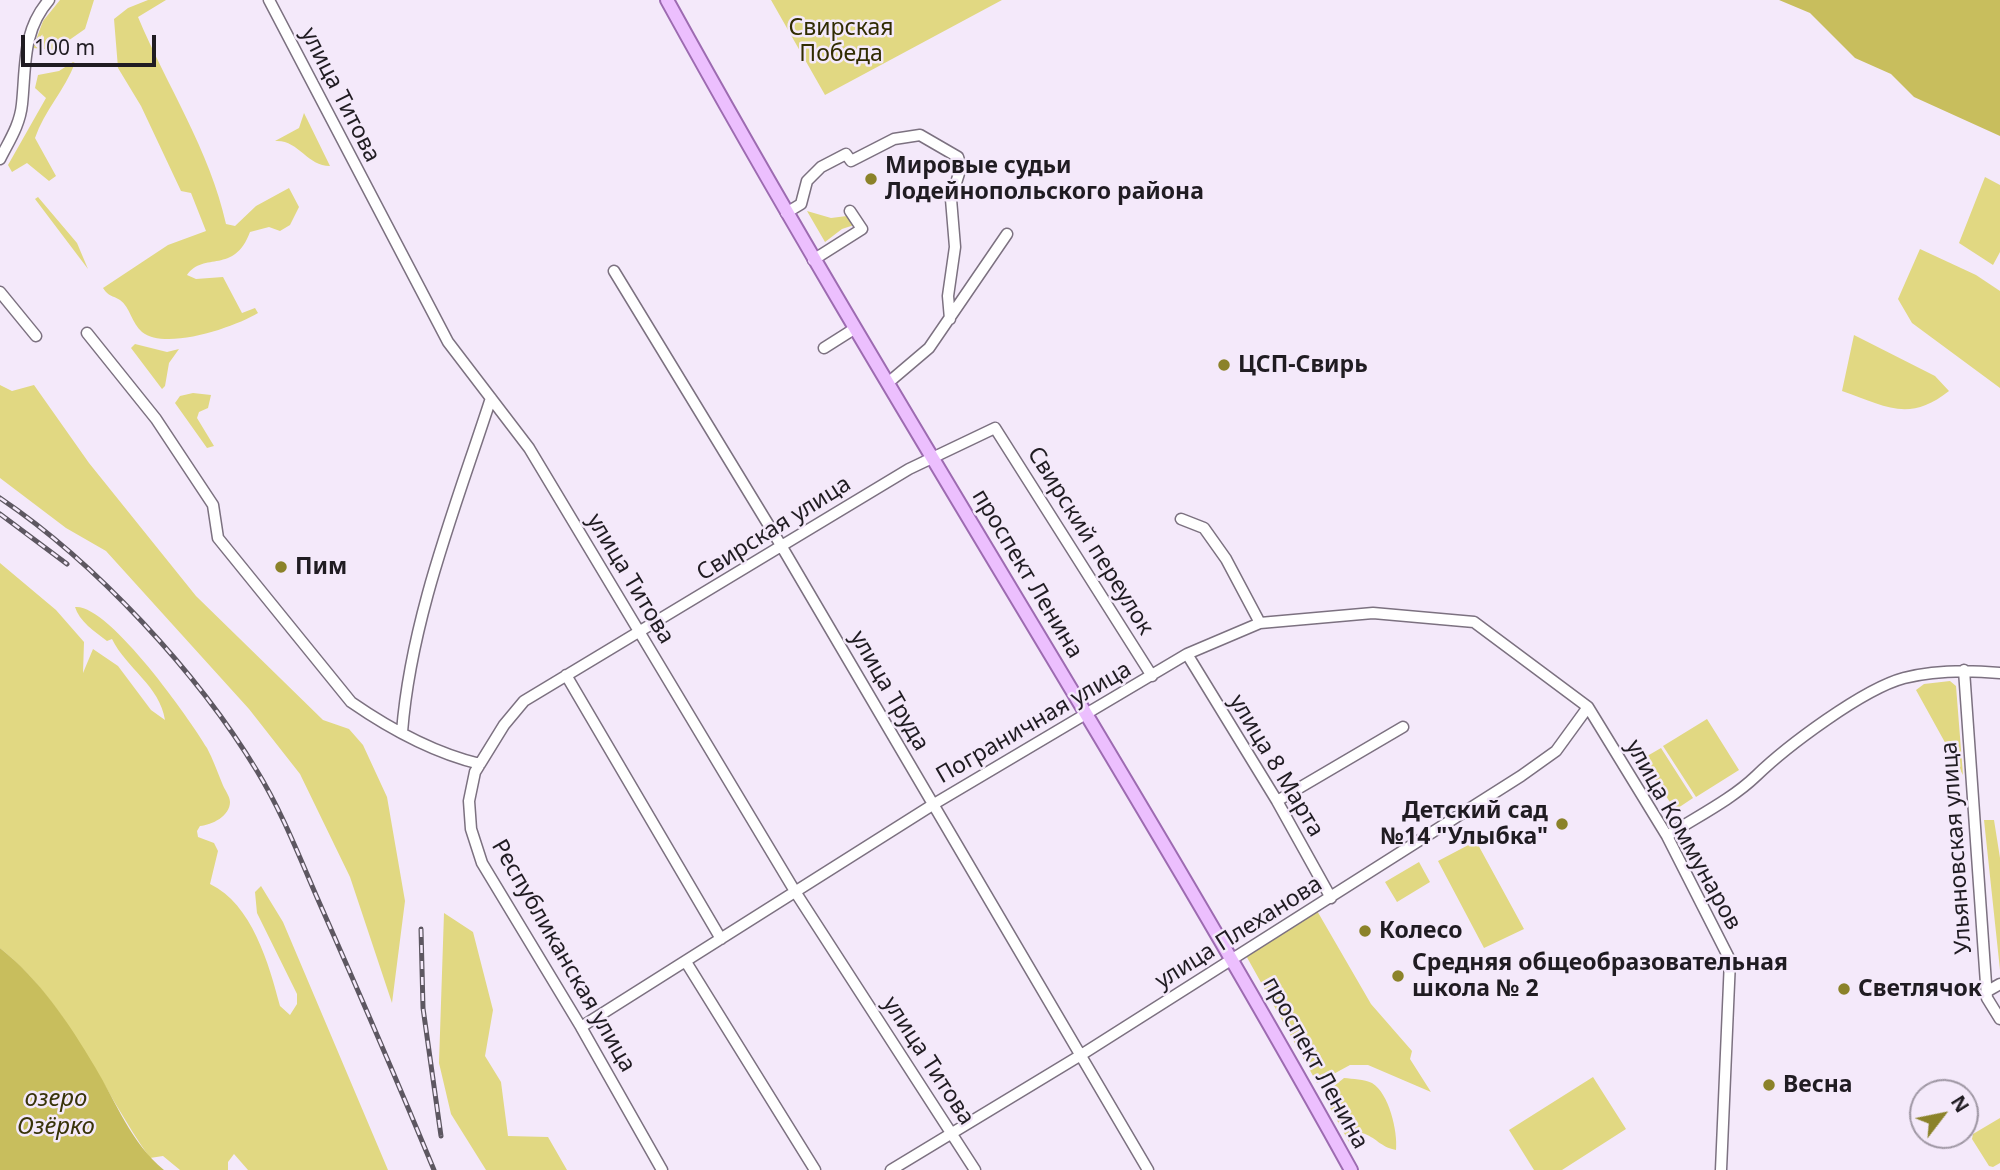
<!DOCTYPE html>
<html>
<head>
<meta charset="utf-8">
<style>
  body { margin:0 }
  #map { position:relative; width:2000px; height:1170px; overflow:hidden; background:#f4e9fa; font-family:"Noto Sans",sans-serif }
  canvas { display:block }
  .north { position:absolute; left:1909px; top:1079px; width:70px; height:70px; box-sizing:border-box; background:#f4e9fa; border:2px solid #9f97a4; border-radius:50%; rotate:58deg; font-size:19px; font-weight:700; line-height:28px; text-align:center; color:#201c22 }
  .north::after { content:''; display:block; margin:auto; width:24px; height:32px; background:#8b8229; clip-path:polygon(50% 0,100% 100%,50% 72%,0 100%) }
  .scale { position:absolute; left:21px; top:35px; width:135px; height:32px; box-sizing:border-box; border:4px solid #201c22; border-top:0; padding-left:9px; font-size:21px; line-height:24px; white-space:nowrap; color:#201c22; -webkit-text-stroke:5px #f4e9fa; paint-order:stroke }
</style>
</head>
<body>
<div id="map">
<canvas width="2000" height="1170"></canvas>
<div class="north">N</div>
<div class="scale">100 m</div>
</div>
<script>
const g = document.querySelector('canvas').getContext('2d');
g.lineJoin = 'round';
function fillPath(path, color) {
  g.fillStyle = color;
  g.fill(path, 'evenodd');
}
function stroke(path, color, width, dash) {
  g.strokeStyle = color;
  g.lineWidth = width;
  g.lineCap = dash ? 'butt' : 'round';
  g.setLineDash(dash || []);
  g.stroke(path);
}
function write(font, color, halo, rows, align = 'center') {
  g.font = font + ' "Noto Sans",sans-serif';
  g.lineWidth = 5;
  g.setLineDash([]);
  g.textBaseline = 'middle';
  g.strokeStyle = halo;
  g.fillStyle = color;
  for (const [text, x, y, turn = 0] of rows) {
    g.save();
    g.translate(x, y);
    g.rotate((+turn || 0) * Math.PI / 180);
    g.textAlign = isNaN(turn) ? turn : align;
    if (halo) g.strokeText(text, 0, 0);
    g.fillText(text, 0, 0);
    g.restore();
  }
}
const green = new Path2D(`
  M 60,0 L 94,0 L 85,29 L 55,50 L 33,48 L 43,21 Z
  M 148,0 L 166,0 L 138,17 C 167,86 210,151 226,224 L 235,226 L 256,206 L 289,188 L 299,207 L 290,225 L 280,231 L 269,227 L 250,232 C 234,275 204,251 187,275 L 196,279 L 223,277 L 242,313 L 255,308 L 258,313 C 235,327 166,351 142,332 C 132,324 130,307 120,300 C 112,295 109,297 103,288 L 168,245 L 206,231 L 191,193 L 181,191 L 141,106 L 118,68 L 114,19 L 128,8 Z
  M 771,0 L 1002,0 L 825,95 Z
  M 73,62 L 75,63 C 65,90 44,111 35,138 L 56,176 L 49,181 L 27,163 L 12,172 L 8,165 L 46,98 L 35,88 L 38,75 L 59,71 Z
  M 304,113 L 307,119 L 330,166 C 307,166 298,139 275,141 L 299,128 Z
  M 1985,177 L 2000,185 L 2000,252 L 1993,265 L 1959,243 Z
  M 38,197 L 77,243 L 88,269 L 35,199 Z
  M 807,211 L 831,218 L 847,216 L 854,225 L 842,229 L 825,242 Z
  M 1920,249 L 1976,275 L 2000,291 L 2000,388 L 1912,323 L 1898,299 Z
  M 1854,335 L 1935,376 L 1949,391 C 1909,423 1885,406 1842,391 Z
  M 135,344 L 167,352 L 179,349 L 169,363 L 165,386 L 162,389 L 131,348 Z
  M 0,385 L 12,391 L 34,385 L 89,463 L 196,596 L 323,720 L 349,729 L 363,745 L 387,797 L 405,901 L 392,1003 L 350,877 L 300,774 L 249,709 L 106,551 L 66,528 L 0,478 Z
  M 193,393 L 211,395 L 208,408 L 199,412 L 197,418 L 214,446 L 207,448 L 175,403 L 180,396 Z
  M 0,563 L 56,610 L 84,642 L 83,673 L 93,649 L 118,666 L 151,710 L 165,720 C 160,686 126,668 112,639 L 107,641 C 95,632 79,621 75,607 C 108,603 190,719 207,748 C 213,759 217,771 222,783 C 224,789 230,796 230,802 C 230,816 212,825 200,826 L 197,831 L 198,837 L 214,843 L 218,851 L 210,884 C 252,904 269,964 280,1006 L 290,1015 L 297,1004 L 297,994 L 257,913 L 255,892 L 261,886 L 283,922 L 388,1170 L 248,1170 L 234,1154 L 228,1162 L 228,1170 L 180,1170 L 163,1156 L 150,1158 C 101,1088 68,1003 0,948 Z
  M 1950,681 L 1956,686 L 1963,775 L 1916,690 L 1924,684 Z
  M 1707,719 L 1739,770 L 1696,797 L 1663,746 Z
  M 1661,748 L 1693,798 L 1675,810 L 1642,759 Z
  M 1984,820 L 1994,820 L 2000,858 L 2000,970 Z
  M 1476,841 L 1524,929 L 1484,948 L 1438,861 Z
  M 1419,862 L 1430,882 L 1397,902 L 1385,882 Z
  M 1316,909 L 1371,1004 L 1412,1051 L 1410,1059 L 1431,1092 L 1368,1065 L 1350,1065 L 1317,1083 L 1244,952 Z
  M 444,913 L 473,932 L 493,1010 L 485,1056 L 501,1082 L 508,1136 L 548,1137 L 567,1170 L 486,1170 L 451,1114 L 439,1063 Z
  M 1593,1077 L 1626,1129 L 1562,1170 L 1534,1170 L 1509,1130 Z
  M 1344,1078 C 1353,1079 1364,1079 1372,1083 C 1389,1093 1398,1132 1396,1150 C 1380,1147 1376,1137 1362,1133 L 1349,1142 L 1323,1095 Z
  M 2000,1118 L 2000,1163 L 1993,1167 L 1989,1166 L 1972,1139 L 1973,1134 Z`);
const water = new Path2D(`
  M 1779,0 L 2000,0 L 2000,136 L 1914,97 L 1891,74 L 1855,58 L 1810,13 Z
  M 0,948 C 40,980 69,1023 95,1067 C 116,1102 131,1143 164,1170 L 0,1170 Z`);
const minor = new Path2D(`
  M 269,0 L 448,342 L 529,448 L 796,893 L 975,1170
  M 0,159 C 9,141 20,125 22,104 C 26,66 22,31 49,0
  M 786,213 L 801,204 L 807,181 L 821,167 L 846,154 L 851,161 L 894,139 L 920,135 L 958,157 L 961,167 L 951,199 L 955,247 L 948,296 L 950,319
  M 813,260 L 862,229 L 850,211
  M 614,271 L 782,547 L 1148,1170
  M 0,292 L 36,336
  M 87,333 L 156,419 L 213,505 L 218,538 L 351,702 C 390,729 434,753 480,764
  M 824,348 L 854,329
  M 889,382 L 929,348 L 1007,234
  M 1181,519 L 1204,528 L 1226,559 L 1260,623
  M 1187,654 L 1277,801 L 1331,898
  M 1964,670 L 1987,998 L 2000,1019
  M 566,675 L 721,939
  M 402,732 C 411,618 456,506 491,398
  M 1277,801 L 1403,727
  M 1667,836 C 1696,817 1731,800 1756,776 C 1787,746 1863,689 1904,678 C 1935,670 1968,670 2000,673
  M 686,962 L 815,1170
  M 1986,992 L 2000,984
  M 581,1027 L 934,804 L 1187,654 L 1260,623 L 1373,613 L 1474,622 L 1588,707 L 1667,836 L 1730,960 L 1721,1170
  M 662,1170 L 581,1027 L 482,863 L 471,829 L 469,801 L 475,772 L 504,725 L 524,701 L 909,469 L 995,428 L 1152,676
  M 891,1170 L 1081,1055 L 1521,776 L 1556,751 L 1588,707`);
const major = new Path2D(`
  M 667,0 C 885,396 1132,774 1351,1170`);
const rail = new Path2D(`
  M 0,498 C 95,562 198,673 257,771 C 284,815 302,864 323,911 C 361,997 398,1083 434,1170
  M 0,514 L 67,564
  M 421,929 L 423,1008 L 441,1136`);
const markers = [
  [871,179,7,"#8b8229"],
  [1224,365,7,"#8b8229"],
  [281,567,7,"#8b8229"],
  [1562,824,7,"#8b8229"],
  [1365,931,7,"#8b8229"],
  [1398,976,7,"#8b8229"],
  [1844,989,7,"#8b8229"],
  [1769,1085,7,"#8b8229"]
];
const parkNames = [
  ["Свирская",841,28],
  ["Победа",841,54]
];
const streetNames = [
  ["улица Титова",340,95,63],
  ["Свирская улица",774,529,-32],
  ["Свирский переулок",1090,541,58],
  ["проспект Ленина",1027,574,59],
  ["улица Титова",630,579,59],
  ["улица Труда",889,691,60],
  ["Пограничная улица",1034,723,-30],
  ["улица 8 Марта",1276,766,59],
  ["улица Коммунаров",1683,835,61],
  ["Ульяновская улица",1957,848,-94],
  ["улица Плеханова",1239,933,-32],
  ["Республиканская улица",563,956,60],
  ["улица Титова",928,1061,57],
  ["проспект Ленина",1315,1063,61]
];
const poiNames = [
  ["Мировые судьи",885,166],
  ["Лодейнопольского района",885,192],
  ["ЦСП-Свирь",1238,365],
  ["Пим",295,567],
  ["Детский сад",1548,811,"right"],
  ["№14 \"Улыбка\"",1548,837,"right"],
  ["Колесо",1379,931],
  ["Средняя общеобразовательная",1412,963],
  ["школа № 2",1412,989],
  ["Светлячок",1858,989],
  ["Весна",1783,1085]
];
const waterNames = [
  ["озеро",56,1099],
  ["Озёрко",56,1127]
];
fillPath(green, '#e1d882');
fillPath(water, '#c8be5d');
stroke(minor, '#7c7180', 13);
stroke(major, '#9d6bb1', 16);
stroke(minor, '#fff', 10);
stroke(major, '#ecbffe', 12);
stroke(rail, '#5d5761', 5);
stroke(rail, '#f4e9fa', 2.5, [8]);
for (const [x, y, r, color] of markers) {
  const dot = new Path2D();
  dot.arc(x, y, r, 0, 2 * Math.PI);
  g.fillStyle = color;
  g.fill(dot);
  stroke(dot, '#f4e9fa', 2.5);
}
write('23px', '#312c01', '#f4e9fa', parkNames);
write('23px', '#201c22', '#f4e9fa', streetNames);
write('bold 23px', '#201c22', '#f4e9fa', poiNames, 'left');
write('italic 24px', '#383308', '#f4e9fa', waterNames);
</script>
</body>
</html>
